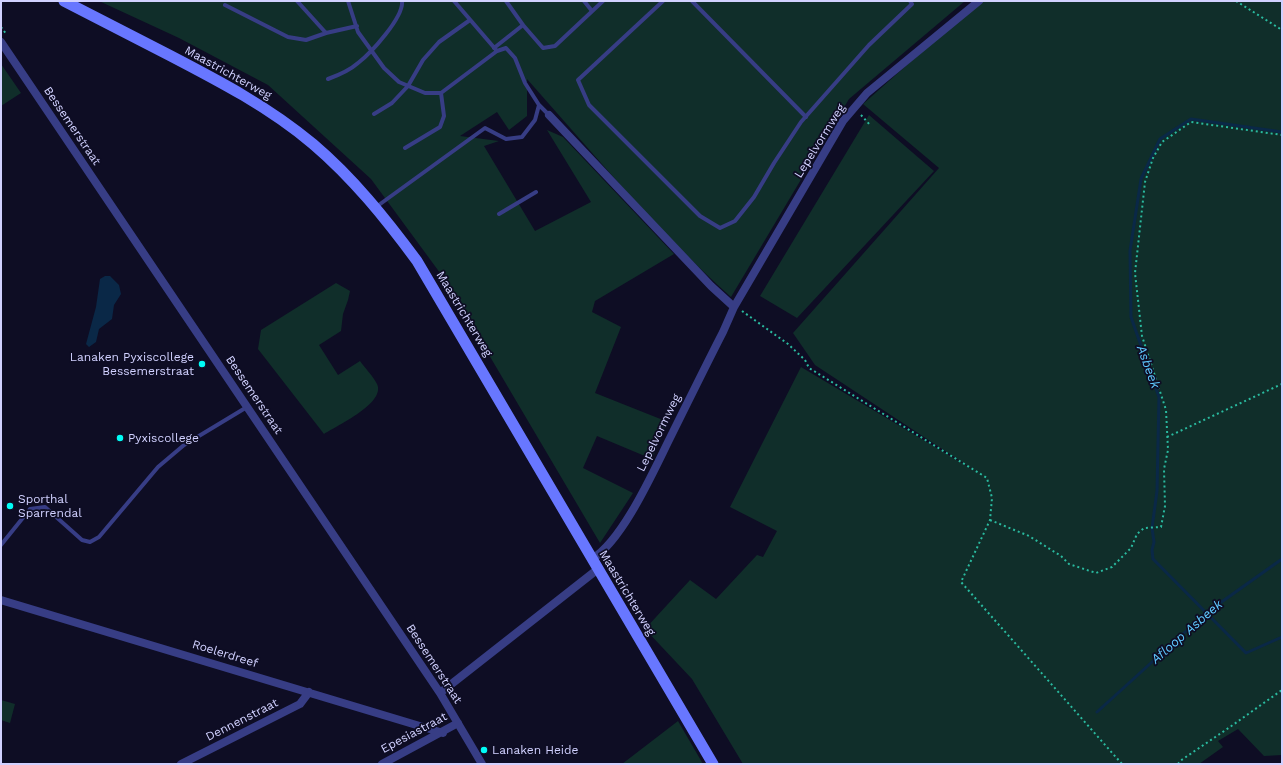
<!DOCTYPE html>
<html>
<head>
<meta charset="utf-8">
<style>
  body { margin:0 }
  #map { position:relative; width:1283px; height:765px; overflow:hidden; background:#0e0d24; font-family:"Work Sans",sans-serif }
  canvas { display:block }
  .frame { position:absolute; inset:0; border:2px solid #d1d1ff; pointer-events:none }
</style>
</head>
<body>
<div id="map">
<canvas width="1283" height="765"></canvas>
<div class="frame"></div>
</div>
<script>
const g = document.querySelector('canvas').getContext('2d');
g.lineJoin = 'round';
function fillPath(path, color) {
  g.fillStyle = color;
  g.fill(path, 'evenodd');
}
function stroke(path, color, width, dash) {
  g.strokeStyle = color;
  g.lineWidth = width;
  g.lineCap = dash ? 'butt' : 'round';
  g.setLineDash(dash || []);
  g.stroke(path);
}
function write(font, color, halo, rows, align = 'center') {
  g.font = font + ' "Work Sans",sans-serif';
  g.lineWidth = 3.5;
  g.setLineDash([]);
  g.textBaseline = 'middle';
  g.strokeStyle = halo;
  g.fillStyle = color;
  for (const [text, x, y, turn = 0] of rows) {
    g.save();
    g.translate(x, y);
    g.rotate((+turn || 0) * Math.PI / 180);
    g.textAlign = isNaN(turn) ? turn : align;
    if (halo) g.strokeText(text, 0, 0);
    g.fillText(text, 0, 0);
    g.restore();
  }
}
const green = new Path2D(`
  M 99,1 L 965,1 L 849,99 L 731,297 C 657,231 593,153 527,79 L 527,116 L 509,130 L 497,112 L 460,136 L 499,141 L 484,146 L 535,231 L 591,202 L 547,130 L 563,137 L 674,254 L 595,301 L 592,312 L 621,327 L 595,393 L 668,422 L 652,459 L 597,436 L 583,468 L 633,493 L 600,543 L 443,277 L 371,179 L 268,85 L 179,38 Z
  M 979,1 L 1282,1 L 1282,755 L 1264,756 L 1238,729 L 1218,741 L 1223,747 L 1199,764 L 743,764 L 692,679 L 645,629 L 690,580 L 716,599 L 757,555 L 763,557 L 777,531 L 730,507 L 801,367 L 977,472 L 815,365 L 793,333 L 939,168 L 863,104 Z
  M 1,64 L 21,93 L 1,106 Z
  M 869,115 L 934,171 L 797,318 L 760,296 Z
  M 336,283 L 350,291 L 348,300 L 343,314 L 341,331 L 319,345 L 338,375 L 360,361 C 365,368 373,376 377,384 C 386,403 338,425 324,434 L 258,349 L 261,330 Z
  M 1,700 L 15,704 L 10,723 L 1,720 Z
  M 678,721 L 703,764 L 622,764 Z`);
const water = new Path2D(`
  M 105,276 L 110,276 L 119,285 L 121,294 L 114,305 L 112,319 L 99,329 L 96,342 L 89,347 L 86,344 L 96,307 L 100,279 Z`);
const stream = new Path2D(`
  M 1282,132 L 1191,119 L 1160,139 L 1141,179 L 1130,251 L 1131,317 L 1159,397 L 1157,491 L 1152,528 L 1154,542 L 1152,550 L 1153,559 L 1246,653 L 1282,637
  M 1097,712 L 1206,613 L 1282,559`);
const path = new Path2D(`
  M 1236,1 L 1282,30
  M 1,27 L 7,35
  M 861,115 L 870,125
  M 742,311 L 788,344 L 805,360 L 809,368 L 987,478 L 992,498 L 990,520 L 961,582 L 1122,764
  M 1167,437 L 1282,384
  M 990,520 L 1029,536 L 1061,556 L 1069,564 L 1096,573 L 1112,567 L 1131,548 L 1137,534 L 1144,528 L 1161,527 L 1165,506 L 1164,469 L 1168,450 L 1166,410 L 1142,336 L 1135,273 L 1145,182 L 1153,158 L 1162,142 L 1191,122 L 1282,135
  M 1178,764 L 1180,761 L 1230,727 L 1282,690`);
const service = new Path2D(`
  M 297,1 L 326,33
  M 348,1 L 358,32 L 384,68 L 399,82 L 425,93 L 441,93 L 497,51
  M 584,1 L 592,11
  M 663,1 L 578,80 L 589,105 L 700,216 L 720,228 L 735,221 L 754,197 L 774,163 L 801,122 L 869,45 L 912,4 L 910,1
  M 692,1 L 806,117
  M 225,5 L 288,37 L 306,40 L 326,33 L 357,26
  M 523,25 L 543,48 L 555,46 L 603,1
  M 494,48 L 523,25 L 506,1
  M 328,79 C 339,75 349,71 358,63 C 371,53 404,17 402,1
  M 539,105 L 549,115
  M 374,114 L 392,103 L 408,86 L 423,60 L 439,42 L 470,20
  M 405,148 L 440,127 L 444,116 L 441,93
  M 376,207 L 485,128 L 506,139 L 522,137 L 535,120 L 539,105 L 525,83 L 515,58 L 506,48 L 497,51 L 454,1
  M 499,214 L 536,192
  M 1,545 L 30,509 L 45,507 L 82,540 L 90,542 L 99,537 L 158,467 L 184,445 L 247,407`);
const minor = new Path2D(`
  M 1,42 L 440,693 L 482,764
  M 549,115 L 711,286 L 734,307
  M 592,559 C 623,540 653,472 670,438 C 688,402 705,367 723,332 L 734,307 L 843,121 L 867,93 L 979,1
  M 1,600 L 443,733
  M 440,693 L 598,569
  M 181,764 L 300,704 L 309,692
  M 382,764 L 458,723`);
const secondary = new Path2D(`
  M 64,1 C 99,19 134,37 169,55 C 219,81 269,107 313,144 C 353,178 386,219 417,261 L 713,764`);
const markers = [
  [202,364,4,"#00fcf6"],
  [120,438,4,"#00fcf6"],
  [10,506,4,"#00fcf6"],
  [484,750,4,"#00fcf6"]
];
const streetNames = [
  ["Maastrichterweg",228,73,29],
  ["Bessemerstraat",72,126,56],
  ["Lepelvormweg",820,141,-58],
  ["Maastrichterweg",464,314,59],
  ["Bessemerstraat",254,395,56],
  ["Lepelvormweg",659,433,-64],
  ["Maastrichterweg",627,593,59],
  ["Roelerdreef",225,654,17],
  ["Bessemerstraat",434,664,57],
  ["Dennenstraat",242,720,-27],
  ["Epesiastraat",414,733,-28]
];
const poiNames = [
  ["Lanaken Pyxiscollege",194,357,"right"],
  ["Bessemerstraat",194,371,"right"],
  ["Pyxiscollege",128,438],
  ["Sporthal",18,499],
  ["Sparrendal",18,513],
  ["Lanaken Heide",492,750]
];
const waterNames = [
  ["Asbeek",1148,367,70],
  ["Afloop Asbeek",1187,632,-41]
];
fillPath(green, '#102e2a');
fillPath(water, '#0a2847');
stroke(stream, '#0a2847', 3);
stroke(path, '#2aba9f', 2, [2, 3]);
stroke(service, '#373d85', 4);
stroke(minor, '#373d85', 8);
stroke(secondary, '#6877ff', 11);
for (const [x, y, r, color] of markers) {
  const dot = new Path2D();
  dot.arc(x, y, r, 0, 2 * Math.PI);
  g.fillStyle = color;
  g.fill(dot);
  stroke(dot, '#0e0d24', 1.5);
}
write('12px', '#d1d1ff', '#0e0d24', streetNames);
write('12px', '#d1d1ff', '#0e0d24', poiNames, 'left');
write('italic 13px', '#5fc9ff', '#0e0d24', waterNames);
</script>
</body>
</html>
